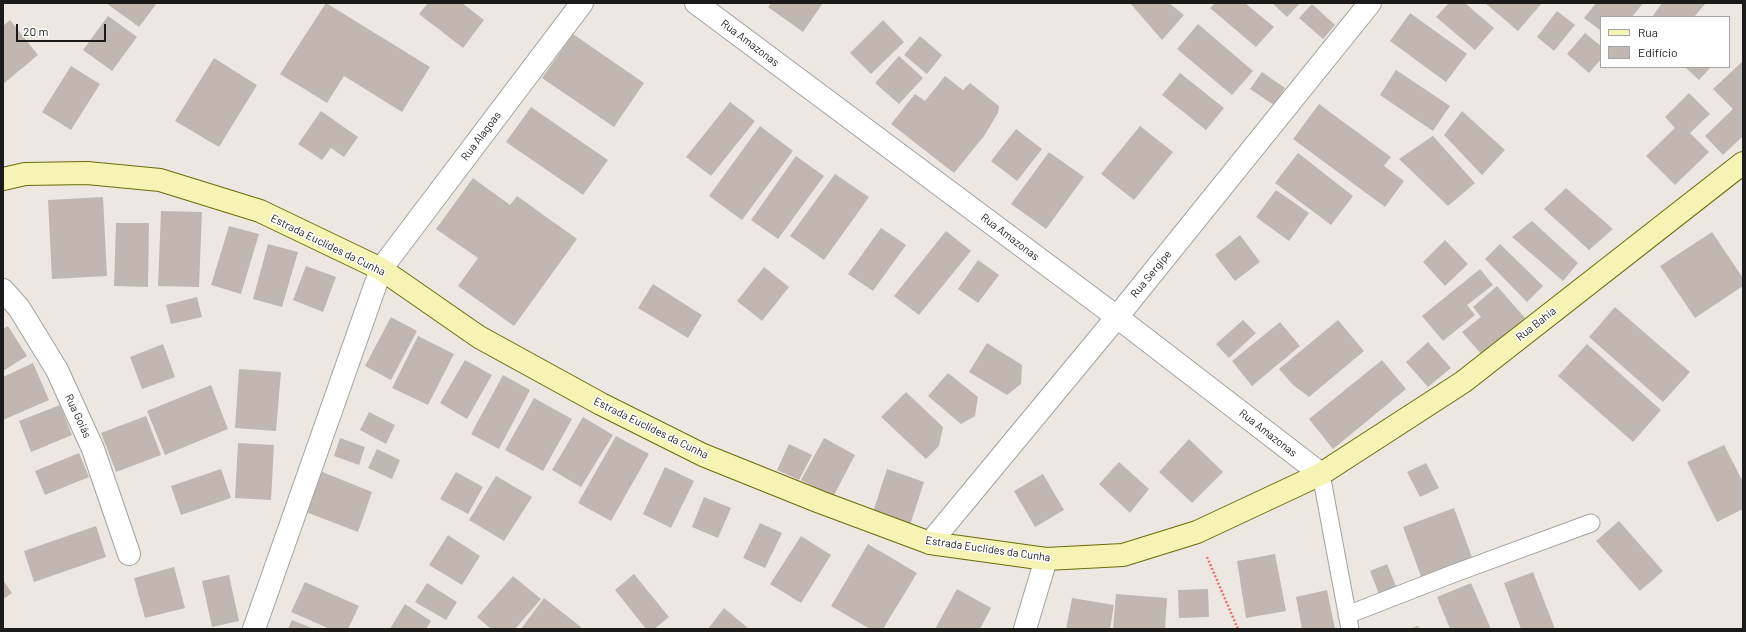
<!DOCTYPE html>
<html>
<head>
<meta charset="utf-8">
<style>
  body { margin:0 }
  #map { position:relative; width:1746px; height:632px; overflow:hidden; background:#ece8e1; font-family:Barlow,sans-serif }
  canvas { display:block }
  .frame { position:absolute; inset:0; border:4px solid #1b1b1b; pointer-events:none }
  .legend { position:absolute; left:1600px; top:16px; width:130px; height:52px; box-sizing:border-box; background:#fff; border:1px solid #a4a4a4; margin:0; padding:5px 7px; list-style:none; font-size:12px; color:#1b1b1b }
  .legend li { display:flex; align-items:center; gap:8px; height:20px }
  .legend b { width:20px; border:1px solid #a4a4a4 }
  .scale { position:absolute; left:16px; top:24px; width:90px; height:18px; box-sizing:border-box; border:2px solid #1b1b1b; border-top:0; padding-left:5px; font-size:12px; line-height:14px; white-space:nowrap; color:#1b1b1b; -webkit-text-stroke:3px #fff; paint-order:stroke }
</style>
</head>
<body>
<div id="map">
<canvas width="1746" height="632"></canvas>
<div class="frame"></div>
<ul class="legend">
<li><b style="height:5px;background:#f6f4b5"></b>Rua</li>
<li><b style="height:11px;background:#c1b7b1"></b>Edifício</li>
</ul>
<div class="scale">20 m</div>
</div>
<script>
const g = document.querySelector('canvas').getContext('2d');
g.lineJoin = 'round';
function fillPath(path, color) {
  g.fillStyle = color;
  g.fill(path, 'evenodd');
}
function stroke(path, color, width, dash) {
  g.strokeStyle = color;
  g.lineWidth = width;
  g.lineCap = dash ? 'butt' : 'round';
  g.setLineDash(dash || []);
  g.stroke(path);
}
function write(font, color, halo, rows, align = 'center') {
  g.font = font + ' Barlow,sans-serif';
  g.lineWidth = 3;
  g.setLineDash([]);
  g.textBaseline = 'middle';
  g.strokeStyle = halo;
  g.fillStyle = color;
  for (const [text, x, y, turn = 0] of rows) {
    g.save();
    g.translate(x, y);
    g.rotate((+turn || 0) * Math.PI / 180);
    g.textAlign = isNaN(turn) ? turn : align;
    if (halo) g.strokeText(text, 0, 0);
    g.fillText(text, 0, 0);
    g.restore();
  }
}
const building = new Path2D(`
  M 106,3 L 157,3 L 139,27 Z
  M 326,3 L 430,67 L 402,112 L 344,76 L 327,103 L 280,74 Z
  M 428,3 L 462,3 L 484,20 L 463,48 L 419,14 Z
  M 771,3 L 823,3 L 803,32 L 768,7 Z
  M 1130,3 L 1169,3 L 1184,15 L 1162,40 Z
  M 1215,3 L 1245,3 L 1274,27 L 1256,47 L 1210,8 Z
  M 1272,3 L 1300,3 L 1287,17 Z
  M 1449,3 L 1465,3 L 1494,28 L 1475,50 L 1436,17 Z
  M 1485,3 L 1542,3 L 1518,31 Z
  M 1596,3 L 1643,3 L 1632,17 L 1601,17 L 1601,31 L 1584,18 Z
  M 1662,3 L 1706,3 L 1694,17 L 1652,17 Z
  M 1312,4 L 1335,25 L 1323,39 L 1299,18 Z
  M 1557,11 L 1575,25 L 1554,51 L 1537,37 Z
  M 1410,13 L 1467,54 L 1446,82 L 1390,41 Z
  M 108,16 L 137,37 L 112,71 L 83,50 Z
  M 10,20 L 38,55 L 3,84 L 3,26 Z
  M 883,20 L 904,42 L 871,74 L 850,53 Z
  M 1198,24 L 1253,71 L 1232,95 L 1177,49 Z
  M 1585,33 L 1601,46 L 1601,59 L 1589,73 L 1567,54 Z
  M 573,34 L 644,83 L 614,127 L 542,78 Z
  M 920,36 L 942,55 L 927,74 L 904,55 Z
  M 899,56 L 923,78 L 899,104 L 875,83 Z
  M 214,58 L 257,85 L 219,147 L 175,121 Z
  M 1743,61 L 1743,136 L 1723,155 L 1705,136 L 1733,109 L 1713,89 Z
  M 71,66 L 100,84 L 71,130 L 42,112 Z
  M 1685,67 L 1711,67 L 1699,80 Z
  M 1396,70 L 1450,106 L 1433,131 L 1380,95 Z
  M 1262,72 L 1285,88 L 1274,105 L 1250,89 Z
  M 1180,73 L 1224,108 L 1206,130 L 1162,95 Z
  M 945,76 L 963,90 L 970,83 L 999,106 L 998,113 L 984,136 L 954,173 L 891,124 L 915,94 L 925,101 Z
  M 1689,93 L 1710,114 L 1690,133 L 1709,152 L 1675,185 L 1646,156 L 1675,128 L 1665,117 Z
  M 730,102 L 755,121 L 711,176 L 686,157 Z
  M 1319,104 L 1391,157 L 1384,166 L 1404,181 L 1385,207 L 1293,139 Z
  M 531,107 L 608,160 L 583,195 L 506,142 Z
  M 321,111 L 358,137 L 344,157 L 331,148 L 322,160 L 298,144 Z
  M 1462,111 L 1505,150 L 1482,175 L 1444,135 Z
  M 760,126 L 793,151 L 742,220 L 709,196 Z
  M 1140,126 L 1173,152 L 1134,200 L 1101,174 Z
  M 1016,129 L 1042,149 L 1017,181 L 991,161 Z
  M 1433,136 L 1475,183 L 1448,206 L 1399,159 Z
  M 1049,152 L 1084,177 L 1046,229 L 1011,204 Z
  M 1298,153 L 1353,196 L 1331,225 L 1275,183 Z
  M 796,156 L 824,176 L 778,239 L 751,220 Z
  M 835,174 L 869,197 L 824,260 L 790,236 Z
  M 473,178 L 510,205 L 517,196 L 577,239 L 514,326 L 458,286 L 478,258 L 436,229 Z
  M 1566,188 L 1613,229 L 1589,250 L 1544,209 Z
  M 1276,190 L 1309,213 L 1289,241 L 1256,217 Z
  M 103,197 L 107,276 L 52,279 L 48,200 Z
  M 161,211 L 202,212 L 199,287 L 158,286 Z
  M 1532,221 L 1578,263 L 1563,281 L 1512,237 Z
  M 116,223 L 149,223 L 148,287 L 114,286 Z
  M 229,226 L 259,234 L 241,294 L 211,285 Z
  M 881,228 L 906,245 L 873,291 L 848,274 Z
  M 946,231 L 971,251 L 919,315 L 894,296 Z
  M 1712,232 L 1743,278 L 1743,286 L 1695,318 L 1660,266 Z
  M 1240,235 L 1260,262 L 1235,281 L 1215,255 Z
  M 1445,240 L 1468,264 L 1445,286 L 1423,262 Z
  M 268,244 L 298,252 L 282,307 L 253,299 Z
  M 1500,244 L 1543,286 L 1527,302 L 1485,259 Z
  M 978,260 L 999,275 L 978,303 L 958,289 Z
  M 306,266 L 336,277 L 323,312 L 293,300 Z
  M 764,267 L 789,287 L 762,321 L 737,301 Z
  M 1480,269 L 1493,285 L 1467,305 L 1475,315 L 1443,341 L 1422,316 Z
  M 653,284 L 702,315 L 688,338 L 638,308 Z
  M 1497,286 L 1525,318 L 1482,355 L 1462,332 L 1481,317 L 1473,307 Z
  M 197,297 L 202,317 L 171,324 L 166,305 Z
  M 1615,307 L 1690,372 L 1663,402 L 1589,337 Z
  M 391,317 L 417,331 L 391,380 L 365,366 Z
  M 1243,320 L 1256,333 L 1229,358 L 1216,344 Z
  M 1338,320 L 1364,351 L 1309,397 L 1293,385 L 1279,369 Z
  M 1280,322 L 1300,346 L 1252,386 L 1232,361 Z
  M 8,326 L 27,356 L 3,371 L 3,329 Z
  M 418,336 L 454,354 L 428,405 L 392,388 Z
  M 1428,342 L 1451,368 L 1428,387 L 1406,362 Z
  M 987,343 L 1022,365 L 1021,384 L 1007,395 L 969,372 Z
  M 163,344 L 175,377 L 142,389 L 130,357 Z
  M 1587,344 L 1661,410 L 1633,442 L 1558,376 Z
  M 465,360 L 492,375 L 467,419 L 440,403 Z
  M 1382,360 L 1406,389 L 1333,449 L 1309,419 Z
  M 33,363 L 49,400 L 3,420 L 3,377 Z
  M 239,369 L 281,372 L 276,431 L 235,428 Z
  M 948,373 L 978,397 L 975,416 L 961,424 L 928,396 Z
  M 503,375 L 530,390 L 499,449 L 471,434 Z
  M 211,385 L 228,429 L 165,455 L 147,411 Z
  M 906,392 L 943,427 L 939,446 L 926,459 L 881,417 Z
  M 534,398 L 572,419 L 543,471 L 505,450 Z
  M 60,405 L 72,435 L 31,452 L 19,421 Z
  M 369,412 L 395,425 L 386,444 L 360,430 Z
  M 146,416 L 161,455 L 116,472 L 101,433 Z
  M 583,417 L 613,435 L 581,487 L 552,470 Z
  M 616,436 L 649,454 L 611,521 L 578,503 Z
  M 340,438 L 365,447 L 359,465 L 334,456 Z
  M 824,438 L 855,455 L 833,497 L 801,480 Z
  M 1189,439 L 1223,472 L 1192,503 L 1159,472 Z
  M 238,443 L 274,445 L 271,500 L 235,498 Z
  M 789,444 L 812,455 L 799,480 L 777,470 Z
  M 1724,445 L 1743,482 L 1743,509 L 1717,522 L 1687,462 Z
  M 377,449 L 400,460 L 392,479 L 368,468 Z
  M 79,453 L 89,477 L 45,495 L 35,471 Z
  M 1119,462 L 1149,489 L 1130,513 L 1099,484 Z
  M 1426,463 L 1439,488 L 1420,497 L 1407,472 Z
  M 665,467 L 694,481 L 671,528 L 643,514 Z
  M 221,469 L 231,498 L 181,515 L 171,486 Z
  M 887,469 L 924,482 L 910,525 L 873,512 Z
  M 320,471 L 372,492 L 358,532 L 306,512 Z
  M 456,472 L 483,487 L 468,514 L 440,499 Z
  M 1043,474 L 1064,510 L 1035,527 L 1014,491 Z
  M 496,476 L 532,497 L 504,541 L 469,520 Z
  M 704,497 L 731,508 L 718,538 L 692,527 Z
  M 1454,508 L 1473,560 L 1422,579 L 1403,527 Z
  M 1619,521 L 1663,571 L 1640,591 L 1596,541 Z
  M 760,523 L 782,533 L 765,568 L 743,558 Z
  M 96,526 L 106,557 L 34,582 L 24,551 Z
  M 448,535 L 480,556 L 462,585 L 429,565 Z
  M 801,536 L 831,555 L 801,603 L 770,584 Z
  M 868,544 L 917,573 L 883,629 L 870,629 L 831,606 Z
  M 1275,554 L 1286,611 L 1246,618 L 1237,561 Z
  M 1387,564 L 1396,586 L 1379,594 L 1370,571 Z
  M 174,567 L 185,608 L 145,618 L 134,578 Z
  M 1533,572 L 1555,629 L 1521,629 L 1504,583 Z
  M 634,574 L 669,617 L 654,629 L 646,629 L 615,590 Z
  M 229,575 L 239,621 L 212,627 L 202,581 Z
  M 513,576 L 541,599 L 515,629 L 491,629 L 477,617 Z
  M 3,580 L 12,593 L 3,599 Z
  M 305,582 L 359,606 L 348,629 L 330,629 L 291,612 Z
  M 427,583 L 457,602 L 446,620 L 415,602 Z
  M 1471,583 L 1491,629 L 1450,629 L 1437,597 Z
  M 957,589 L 991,608 L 980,629 L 935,629 Z
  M 1208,589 L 1209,617 L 1179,618 L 1178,590 Z
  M 1327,590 L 1335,629 L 1302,629 L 1296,597 Z
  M 1116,594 L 1167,598 L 1165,629 L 1113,629 Z
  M 544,598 L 581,627 L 580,629 L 521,629 Z
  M 1072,598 L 1114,605 L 1110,629 L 1066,629 Z
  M 405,604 L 431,621 L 426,629 L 390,629 Z
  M 724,608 L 749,629 L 708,629 Z
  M 292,620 L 314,629 L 288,629 Z
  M 1418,626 L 1419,629 L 1409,629 Z`);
const path = new Path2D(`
  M 1207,557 L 1238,629`);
const lane = new Path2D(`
  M 1321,474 L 1350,629
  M 1347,615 L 1455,573 L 1591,523`);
const street = new Path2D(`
  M 696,3 L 1117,317 L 1321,474
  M 3,290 L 19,308 L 57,370 L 93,449 L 129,554
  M 930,543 L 1117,317 L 1370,3
  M 254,629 L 381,269 L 582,3
  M 1025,629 L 1046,559`);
const secondary = new Path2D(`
  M 3,179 L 25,174 L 87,173 L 160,180 L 260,211 L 381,269 L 479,337 L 601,404 L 703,455 L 820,502 L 930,543 L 1046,559 L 1123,555 L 1197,532 L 1321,474 L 1463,382 L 1743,163`);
const streetNames = [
  ["Rua Amazonas",750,43,37],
  ["Rua Alagoas",481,136,-53],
  ["Rua Amazonas",1010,237,37],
  ["Estrada Euclides da Cunha",328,245,26],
  ["Rua Sergipe",1151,274,-51],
  ["Rua Bahia",1536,324,-38],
  ["Rua Goiás",78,416,65],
  ["Estrada Euclides da Cunha",651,428,26],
  ["Rua Amazonas",1268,433,38],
  ["Estrada Euclides da Cunha",988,549,8]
];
fillPath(building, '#c1b7b1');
stroke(lane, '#a2a2a2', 19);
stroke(street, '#a2a2a2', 24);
stroke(secondary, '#696c09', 24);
stroke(path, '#f46d6a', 2.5, [2, 2]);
stroke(lane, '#fff', 17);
stroke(street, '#fff', 22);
stroke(secondary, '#f6f4b5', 22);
write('11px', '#1b1b1b', '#fff', streetNames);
</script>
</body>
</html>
